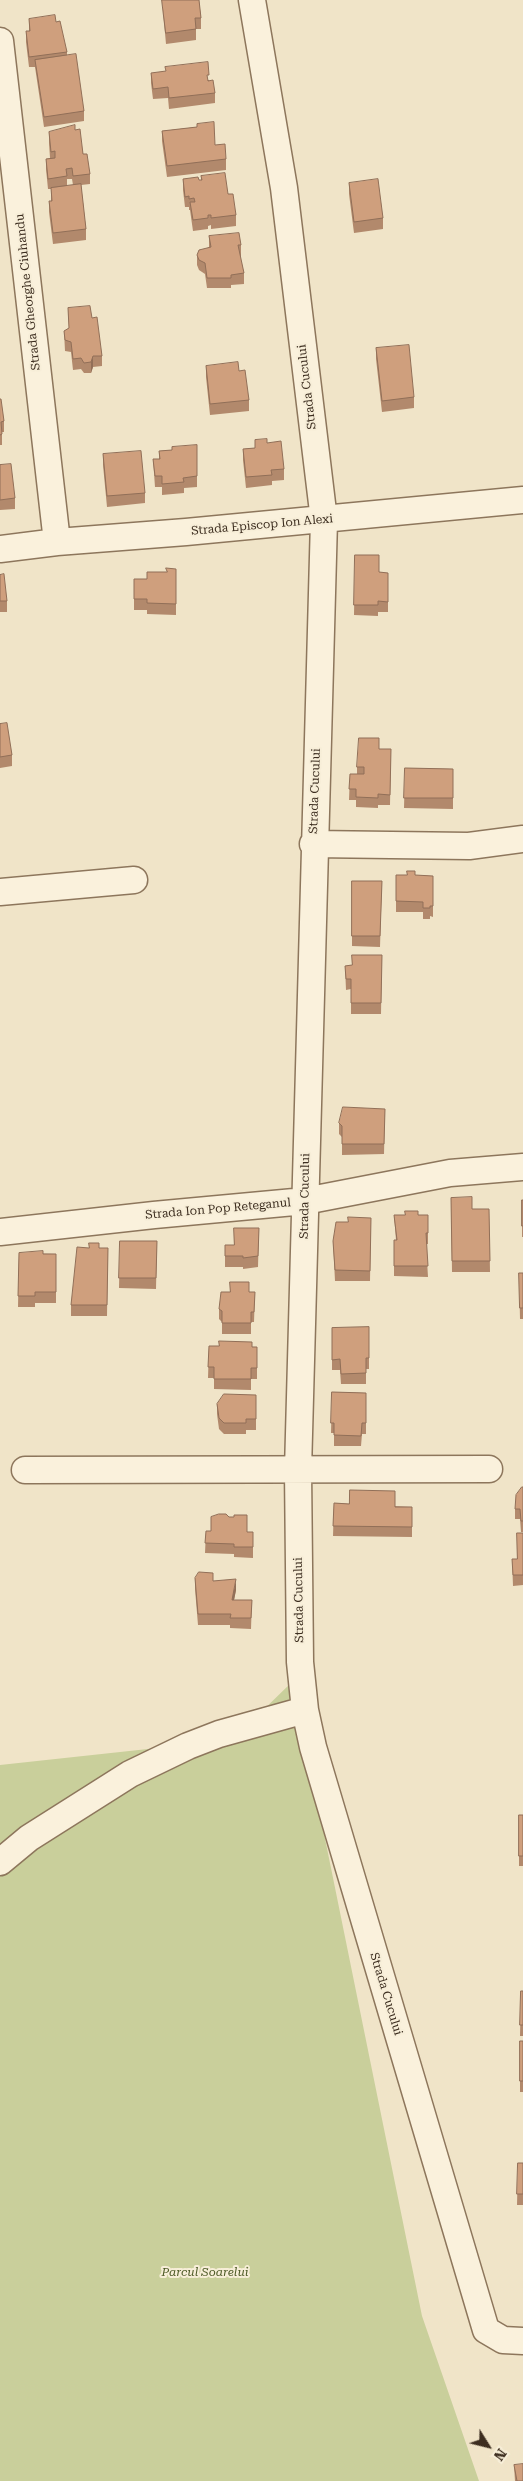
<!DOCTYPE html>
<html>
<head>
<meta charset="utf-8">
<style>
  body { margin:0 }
  #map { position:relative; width:523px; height:2481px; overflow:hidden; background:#f0e4c8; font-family:"Roboto Serif",serif }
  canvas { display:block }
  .north { position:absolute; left:463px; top:2421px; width:50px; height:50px; -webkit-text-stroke:4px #f7eed8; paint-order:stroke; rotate:126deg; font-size:14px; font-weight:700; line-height:20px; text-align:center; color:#3d2e20 }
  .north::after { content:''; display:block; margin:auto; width:18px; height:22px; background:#3d2e20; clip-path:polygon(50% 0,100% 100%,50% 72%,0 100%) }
</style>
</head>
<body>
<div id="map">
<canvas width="523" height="2481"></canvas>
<div class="north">N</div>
</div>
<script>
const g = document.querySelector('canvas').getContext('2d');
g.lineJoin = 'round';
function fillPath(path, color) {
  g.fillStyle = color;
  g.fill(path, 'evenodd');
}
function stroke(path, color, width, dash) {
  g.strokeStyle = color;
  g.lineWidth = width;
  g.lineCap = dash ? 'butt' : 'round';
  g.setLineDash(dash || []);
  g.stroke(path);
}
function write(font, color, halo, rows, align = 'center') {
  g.font = font + ' "Roboto Serif",serif';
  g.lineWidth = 4;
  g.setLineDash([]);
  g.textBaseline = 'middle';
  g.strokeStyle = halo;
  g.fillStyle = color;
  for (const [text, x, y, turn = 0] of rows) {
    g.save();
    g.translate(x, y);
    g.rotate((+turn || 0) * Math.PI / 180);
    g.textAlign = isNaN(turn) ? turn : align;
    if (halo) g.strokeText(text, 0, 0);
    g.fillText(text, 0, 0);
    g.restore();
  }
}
const green = new Path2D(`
  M 293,1681 L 422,2316 L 479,2481 L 0,2481 L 0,1765 L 194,1744 L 253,1720 Z`);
const minor = new Path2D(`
  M 252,0 L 284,188 L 324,520 L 298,1470 L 300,1662 L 305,1710 L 313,1747 L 486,2330 L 503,2340 L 523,2341
  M 0,41 L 57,542
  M 0,549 L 57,542 L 186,532 L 523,500
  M 313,844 L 469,846 L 523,839
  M 0,892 L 134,880
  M 0,1232 L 154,1215 L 305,1201 L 450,1173 L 523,1167
  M 25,1470 L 489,1469
  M 0,1862 L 29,1838 L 130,1774 L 188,1746 L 219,1734 L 305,1710`);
const wall = new Path2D(`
  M 162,0 L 199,0 L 201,18 L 201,29 L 196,29 L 196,40 L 166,44 Z
  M 29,19 L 56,22 L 67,52 L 67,55 L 84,111 L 84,121 L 44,127 L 35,67 L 29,67 L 26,42 L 26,31 L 29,31 Z
  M 151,73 L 209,80 L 215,93 L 215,103 L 169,109 L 168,98 L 153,99 L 151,83 Z
  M 197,124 L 215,145 L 226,159 L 226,170 L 167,177 L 162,141 L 162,131 L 197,127 Z
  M 75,130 L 90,174 L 90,184 L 81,185 L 86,229 L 86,240 L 53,244 L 49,212 L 49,201 L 51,201 L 51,189 L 48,189 L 46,169 L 46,159 L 50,158 L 49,143 L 49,132 ZM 67,179 L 72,179 L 73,185 L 67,186 Z
  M 201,176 L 228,194 L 236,215 L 236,226 L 211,229 L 211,225 L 208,226 L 208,229 L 193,231 L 190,210 L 189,210 L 189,207 L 185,207 L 183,190 L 183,179 L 201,180 Z
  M 349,183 L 383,218 L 383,229 L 354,233 L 349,194 Z
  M 209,236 L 241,245 L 241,256 L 240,256 L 244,273 L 244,284 L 231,285 L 231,288 L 207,288 L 205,274 L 199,270 L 197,265 L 197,255 L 209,247 Z
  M 68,308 L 92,318 L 102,356 L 102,366 L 93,367 L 91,373 L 84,373 L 81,369 L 73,370 L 71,352 L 65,351 L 64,331 L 69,328 Z
  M 376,348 L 414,397 L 414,408 L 382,412 L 376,359 Z
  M 206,366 L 239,371 L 249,400 L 249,411 L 210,415 L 206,377 Z
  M 0,399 L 4,421 L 4,432 L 2,432 L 2,445 L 0,445 Z
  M 255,440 L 284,469 L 284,480 L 272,481 L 272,485 L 246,488 L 243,460 L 243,449 L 255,448 Z
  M 197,445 L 197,487 L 184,488 L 184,493 L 162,495 L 162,487 L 155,487 L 153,459 L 159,459 L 159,451 L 172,450 Z
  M 103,454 L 145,493 L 145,503 L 107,507 L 103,465 Z
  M 0,465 L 15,498 L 15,509 L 0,510 Z
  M 355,555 L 379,572 L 388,573 L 388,612 L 378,612 L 378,616 L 354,615 Z
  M 176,569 L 176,615 L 147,614 L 147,610 L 134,610 L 134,579 L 147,579 Z
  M 0,575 L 7,601 L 7,612 L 0,612 Z
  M 0,724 L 12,755 L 12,766 L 0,768 Z
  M 379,749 L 391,749 L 390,805 L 378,805 L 378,808 L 356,807 L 356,800 L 349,800 L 350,774 L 357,774 L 357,767 Z
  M 405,768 L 453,769 L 453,809 L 404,808 Z
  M 396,875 L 433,876 L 433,917 L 430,916 L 430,919 L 423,919 L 423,912 L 396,912 Z
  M 352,881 L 382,881 L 380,947 L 352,946 Z
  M 382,955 L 381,1014 L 351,1014 L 351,989 L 346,990 L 345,966 L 352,965 Z
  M 385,1109 L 384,1154 L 342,1155 L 342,1137 L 339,1134 L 339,1123 Z
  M 451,1198 L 472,1209 L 489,1209 L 490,1272 L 452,1272 Z
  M 522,1200 L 523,1200 L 523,1237 L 522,1237 Z
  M 394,1215 L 428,1215 L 428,1244 L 426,1244 L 428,1277 L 394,1276 L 394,1240 L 396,1240 Z
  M 371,1218 L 370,1281 L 335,1281 L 333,1241 L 348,1222 Z
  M 259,1228 L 258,1267 L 243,1269 L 243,1267 L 225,1267 L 225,1245 L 234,1245 Z
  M 120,1241 L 157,1241 L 156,1289 L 119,1288 Z
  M 89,1248 L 108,1248 L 107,1316 L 71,1316 L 71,1305 Z
  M 19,1253 L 56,1254 L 56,1303 L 35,1303 L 35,1307 L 18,1307 Z
  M 519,1273 L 523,1273 L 523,1319 L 520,1319 Z
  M 249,1292 L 255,1292 L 254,1322 L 251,1322 L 251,1334 L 222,1334 L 222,1322 L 219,1319 L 219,1309 Z
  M 369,1327 L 369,1369 L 366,1369 L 366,1384 L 341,1384 L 340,1370 L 332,1370 L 332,1328 Z
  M 209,1346 L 257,1347 L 257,1379 L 251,1379 L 251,1390 L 214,1389 L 214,1378 L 208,1378 Z
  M 332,1392 L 366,1393 L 366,1434 L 362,1434 L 361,1446 L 334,1446 L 334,1433 L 331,1433 Z
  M 256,1395 L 256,1430 L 246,1430 L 246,1434 L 224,1434 L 219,1429 L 217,1414 L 217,1404 Z
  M 523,1487 L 523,1532 L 521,1532 L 520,1519 L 515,1519 L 515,1509 Z
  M 334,1503 L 412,1507 L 412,1537 L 333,1536 Z
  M 229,1517 L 247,1532 L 253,1532 L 253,1558 L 234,1557 L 234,1554 L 205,1553 L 206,1531 L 211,1531 Z
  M 523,1533 L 523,1585 L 513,1586 L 512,1559 L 517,1559 Z
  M 195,1578 L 213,1581 L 236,1590 L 234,1600 L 252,1600 L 251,1629 L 230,1628 L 230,1625 L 198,1625 L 195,1589 Z
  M 519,1815 L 523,1815 L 523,1866 L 519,1866 Z
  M 521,1991 L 523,1991 L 523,2036 L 520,2036 Z
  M 520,2041 L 523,2041 L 523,2092 L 520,2092 Z
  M 518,2163 L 523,2163 L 523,2205 L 517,2205 Z
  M 514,2465 L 523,2481 L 515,2481 Z`);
const shadedWall = new Path2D(`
  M 93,356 L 93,367 L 91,373 L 91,362 Z
  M 236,1579 L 236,1590 L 232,1610 L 232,1600 Z`);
const building = new Path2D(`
  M 162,0 L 199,0 L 201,18 L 195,18 L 196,29 L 166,33 Z
  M 55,15 L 56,22 L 60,21 L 67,52 L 29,57 L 26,31 L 30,31 L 29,19 Z
  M 76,54 L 84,111 L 44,117 L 35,60 Z
  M 208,62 L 209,75 L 207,75 L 208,81 L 213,80 L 215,93 L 169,98 L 168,87 L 153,89 L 151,73 L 166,71 L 165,67 Z
  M 214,122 L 215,145 L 225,144 L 226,159 L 167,166 L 162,131 L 197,127 L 197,124 Z
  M 75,125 L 75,130 L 80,129 L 83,154 L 87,154 L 90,174 L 73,176 L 72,168 L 66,169 L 67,176 L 48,179 L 46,159 L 55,158 L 55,151 L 51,152 L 49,132 Z
  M 225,173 L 228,194 L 233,194 L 236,215 L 211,218 L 211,215 L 208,215 L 208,218 L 193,220 L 190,202 L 195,202 L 194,198 L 189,199 L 189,196 L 185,197 L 183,179 L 198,177 L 199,180 L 202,180 L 201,176 Z
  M 378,179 L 383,218 L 354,222 L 349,183 Z
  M 81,184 L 86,229 L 53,233 L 49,201 L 52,201 L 51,188 Z
  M 239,233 L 241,245 L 238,245 L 244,273 L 231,275 L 231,278 L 207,278 L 205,263 L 199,260 L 197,255 L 199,250 L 211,247 L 209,236 Z
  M 90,306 L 92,318 L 97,317 L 102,356 L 93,356 L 91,362 L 84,363 L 81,358 L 73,359 L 71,342 L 65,340 L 64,331 L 69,328 L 68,308 Z
  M 409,345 L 414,397 L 382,401 L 376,348 Z
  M 238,362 L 239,371 L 245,370 L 249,400 L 210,404 L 206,366 Z
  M 0,399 L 1,399 L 4,421 L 1,422 L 2,434 L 0,435 Z
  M 267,439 L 267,443 L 281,441 L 284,469 L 271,470 L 272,475 L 246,477 L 243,449 L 255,448 L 255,440 Z
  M 197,445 L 197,476 L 183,478 L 184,482 L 162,484 L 162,476 L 155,476 L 153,459 L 160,459 L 159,451 L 172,450 L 172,447 Z
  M 141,451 L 145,493 L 107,496 L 103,454 Z
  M 11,464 L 15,498 L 0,500 L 0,465 Z
  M 355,555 L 379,555 L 379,572 L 388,573 L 388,602 L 378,601 L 378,605 L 354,605 Z
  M 166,568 L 176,569 L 176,604 L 147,603 L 147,599 L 134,599 L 134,579 L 147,579 L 147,572 L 167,572 Z
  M 4,574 L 7,601 L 0,601 L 0,575 Z
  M 7,723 L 12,755 L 0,757 L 0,724 Z
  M 359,738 L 379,738 L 379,749 L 391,749 L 390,795 L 378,794 L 378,798 L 356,797 L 356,789 L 349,789 L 350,774 L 364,774 L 364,767 L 357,767 Z
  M 405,768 L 453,769 L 453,798 L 404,798 Z
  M 407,871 L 415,871 L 415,875 L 433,876 L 433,906 L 430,906 L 430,908 L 423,908 L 423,902 L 396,901 L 396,875 L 407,875 Z
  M 352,881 L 382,881 L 380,936 L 352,936 Z
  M 352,955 L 382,955 L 381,1003 L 351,1003 L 351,979 L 346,979 L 345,966 L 352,965 Z
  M 343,1107 L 385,1109 L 384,1144 L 342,1144 L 342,1126 L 339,1123 Z
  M 472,1197 L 472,1209 L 489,1209 L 490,1261 L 452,1261 L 451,1198 Z
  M 522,1200 L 523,1200 L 523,1226 L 522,1226 Z
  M 405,1211 L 418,1211 L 418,1215 L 428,1215 L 428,1233 L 426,1233 L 428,1266 L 394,1266 L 394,1240 L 397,1240 L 394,1215 L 405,1215 Z
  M 348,1217 L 371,1218 L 370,1271 L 335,1270 L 333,1241 L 336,1222 L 348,1222 Z
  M 234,1228 L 259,1228 L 258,1256 L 243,1258 L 243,1256 L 225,1256 L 225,1245 L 234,1245 Z
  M 120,1241 L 157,1241 L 156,1278 L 119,1278 Z
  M 89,1243 L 99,1243 L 99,1248 L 108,1248 L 107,1305 L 71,1305 L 77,1247 L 89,1248 Z
  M 43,1251 L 43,1254 L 56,1254 L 56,1292 L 35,1292 L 35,1296 L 18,1296 L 19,1253 Z
  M 519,1273 L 523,1273 L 523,1308 L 520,1308 Z
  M 230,1282 L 249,1282 L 249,1292 L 255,1292 L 254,1312 L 251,1312 L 251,1323 L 222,1323 L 222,1311 L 219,1309 L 221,1292 L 230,1292 Z
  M 369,1327 L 369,1358 L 366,1358 L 366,1373 L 341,1374 L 340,1359 L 332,1360 L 332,1328 Z
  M 219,1341 L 252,1342 L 252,1347 L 257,1347 L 257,1368 L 251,1368 L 251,1379 L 214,1379 L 214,1367 L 208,1367 L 209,1346 L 219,1346 Z
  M 332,1392 L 366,1393 L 366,1423 L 362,1423 L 361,1436 L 334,1435 L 334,1423 L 331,1423 Z
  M 224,1394 L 256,1395 L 256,1419 L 246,1419 L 246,1423 L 224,1423 L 219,1418 L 217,1404 Z
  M 522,1487 L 523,1487 L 523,1521 L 521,1521 L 520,1509 L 515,1509 L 516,1495 Z
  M 350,1490 L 395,1491 L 395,1507 L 412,1507 L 412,1527 L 333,1526 L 334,1503 L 349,1504 Z
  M 219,1514 L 226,1514 L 229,1517 L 234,1517 L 234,1515 L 247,1515 L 247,1532 L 253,1532 L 253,1547 L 234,1547 L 234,1544 L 205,1543 L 206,1531 L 211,1531 L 211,1517 Z
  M 517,1533 L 523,1533 L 523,1575 L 513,1575 L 512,1559 L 517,1559 Z
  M 199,1572 L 213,1573 L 213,1581 L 236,1579 L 232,1600 L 252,1600 L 251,1618 L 230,1618 L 231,1614 L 198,1614 L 195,1578 Z
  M 519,1815 L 523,1815 L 523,1856 L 519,1856 Z
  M 521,1991 L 523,1991 L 523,2025 L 520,2025 Z
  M 520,2041 L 523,2041 L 523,2081 L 520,2081 Z
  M 518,2163 L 523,2163 L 523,2194 L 517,2194 Z
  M 523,2464 L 523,2481 L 517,2481 L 514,2465 Z`);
const streetNames = [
  ["Strada Gheorghe Ciuhandu",28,292,-96],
  ["Strada Cucului",307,387,-97],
  ["Strada Episcop Ion Alexi",262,525,-5],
  ["Strada Cucului",315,791,-88],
  ["Strada Cucului",305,1196,-89],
  ["Strada Ion Pop Reteganul",218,1209,-5],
  ["Strada Cucului",299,1600,-91],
  ["Strada Cucului",386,1994,73]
];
const parkNames = [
  ["Parcul Soarelui",205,2272]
];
fillPath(green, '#c9cf9b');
stroke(minor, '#8d765c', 29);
stroke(minor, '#faf1dc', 26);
fillPath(wall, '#b2896c');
fillPath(shadedWall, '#916f58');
fillPath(building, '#cf9f7d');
stroke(building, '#916f58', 1);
write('12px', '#3d2e20', '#f7eed8', streetNames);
write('italic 12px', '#4d5a26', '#f7eed8', parkNames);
</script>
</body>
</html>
